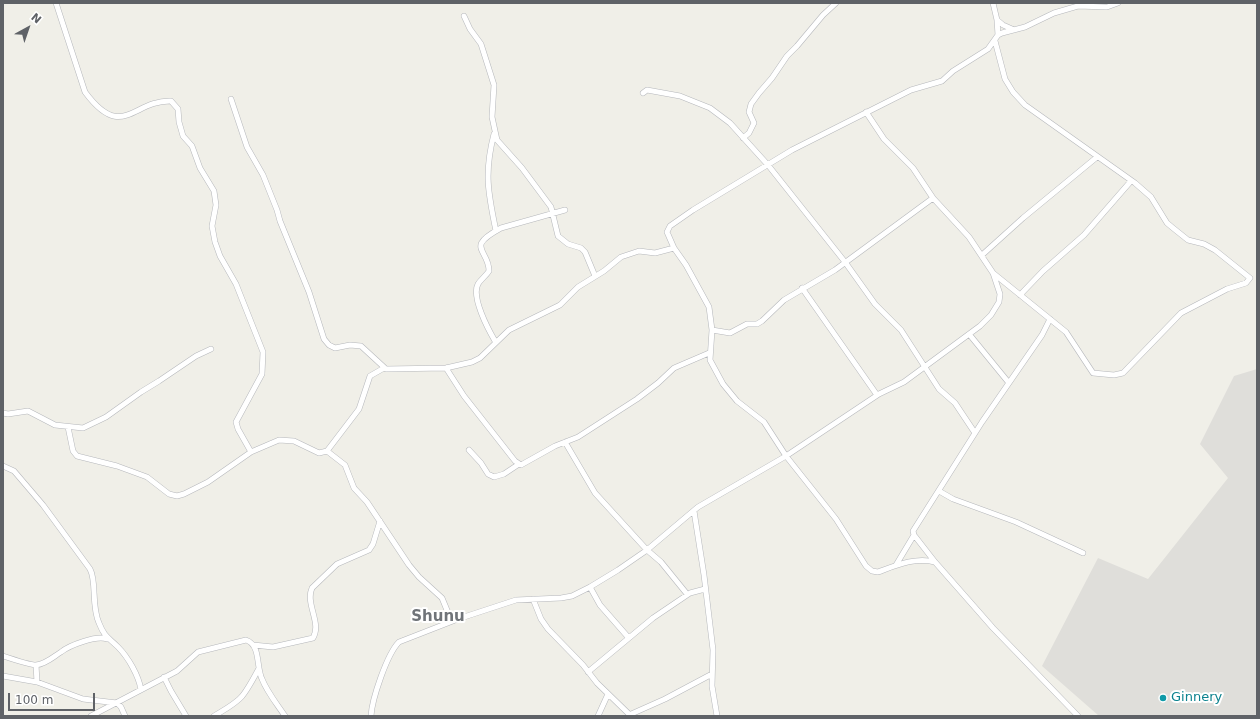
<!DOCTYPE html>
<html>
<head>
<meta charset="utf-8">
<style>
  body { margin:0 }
  #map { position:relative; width:1260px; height:719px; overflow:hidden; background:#f0efe8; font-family:"DejaVu Sans",sans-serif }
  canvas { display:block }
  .frame { position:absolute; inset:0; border:4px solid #5f6267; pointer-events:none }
  .north { position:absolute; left:8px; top:8px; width:40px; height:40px; -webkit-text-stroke:3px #fff; paint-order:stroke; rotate:40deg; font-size:11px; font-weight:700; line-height:16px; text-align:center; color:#5f6267 }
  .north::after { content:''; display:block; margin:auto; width:14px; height:18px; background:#5f6267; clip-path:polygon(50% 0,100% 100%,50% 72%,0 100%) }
  .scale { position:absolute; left:8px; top:693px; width:87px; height:18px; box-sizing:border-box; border:2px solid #5f6267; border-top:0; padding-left:5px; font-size:12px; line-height:14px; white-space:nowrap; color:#5f6267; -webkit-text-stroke:3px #fff; paint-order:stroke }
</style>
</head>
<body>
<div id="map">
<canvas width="1260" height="719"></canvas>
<div class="frame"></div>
<div class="north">N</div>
<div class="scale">100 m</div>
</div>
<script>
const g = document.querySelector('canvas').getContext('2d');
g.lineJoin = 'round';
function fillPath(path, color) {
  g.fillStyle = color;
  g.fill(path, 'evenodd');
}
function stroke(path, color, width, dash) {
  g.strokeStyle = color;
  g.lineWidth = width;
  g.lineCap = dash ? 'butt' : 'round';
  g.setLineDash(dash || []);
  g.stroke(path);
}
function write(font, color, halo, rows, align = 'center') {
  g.font = font + ' "DejaVu Sans",sans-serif';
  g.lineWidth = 4;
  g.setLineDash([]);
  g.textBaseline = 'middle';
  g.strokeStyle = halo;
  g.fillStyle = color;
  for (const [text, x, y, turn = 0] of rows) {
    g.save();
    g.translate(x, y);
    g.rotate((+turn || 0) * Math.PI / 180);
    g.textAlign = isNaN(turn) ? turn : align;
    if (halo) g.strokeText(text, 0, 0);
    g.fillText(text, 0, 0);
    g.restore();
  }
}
const industrial = new Path2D(`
  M 1257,369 L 1257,716 L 1099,716 L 1042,666 L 1098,558 L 1148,579 L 1228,478 L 1200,444 L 1234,376 Z`);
const minor = new Path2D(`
  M 56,3 L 85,92 C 122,142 133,100 171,101 L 178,109 L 179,122 L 183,136 L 192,146 L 200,168 L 214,191 L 216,205 L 212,226 L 215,242 L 220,256 L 236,284 L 263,352 L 262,374 L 236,422 L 238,429 L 251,452
  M 993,3 L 997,20 L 998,35
  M 464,16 L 470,29 L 481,44 L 494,85 L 492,117 L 497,140 L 522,168 L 551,207 L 558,236 L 568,244 L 581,248 L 585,252 L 595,276
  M 997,20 L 1003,25 L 1012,29
  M 643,93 L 647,90 L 680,96 L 710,108 L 730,123 L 768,165 L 845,262 L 875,304 L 901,330 L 939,389 L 955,403 L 975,433
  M 231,99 L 247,147 L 263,175 L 277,210 L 280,221 L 309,292 L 324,339 L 329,345 L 335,348 L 350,345 L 361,346 L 386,369 L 446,368 L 472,362 L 480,358 L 509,330 L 560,305 L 578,287 L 604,271 L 621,257 L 639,251 L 655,253 L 674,248
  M 866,112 L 884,139 L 913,168 L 933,198 L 969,237 L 993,273 L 1066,332 L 1093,373 L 1114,375 L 1123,373 L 1181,313 L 1227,289 L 1246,283 L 1250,278 L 1215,250 L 1204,244 L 1188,240 L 1173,228 L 1167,223 L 1151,197 L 1135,183 L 1025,105 L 1013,92 L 1005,79 L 995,41
  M 494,134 C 484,172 488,193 496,231
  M 743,138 L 749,133 L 754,123 L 749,112 L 751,104 L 759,93 L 772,78 L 787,56 L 797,46 L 823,15 L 836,3
  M 982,255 L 1023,218 L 1097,157
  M 802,288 L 877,395
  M 1020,295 L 1043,271 L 1084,235 L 1131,181
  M 712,330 L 730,333 L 747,324 L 757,324 L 762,321 L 784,300 L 835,270 L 933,198
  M 969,334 L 1009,383
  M 495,341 C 488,329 471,297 478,284 C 481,279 486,276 489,271 C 489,249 464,248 501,228 L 565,210
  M 446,368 L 464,396 L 515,461 L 521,465 L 555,446 L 578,437 L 637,399 L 658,383 L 674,368 L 709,353
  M 3,413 L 8,414 L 28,411 L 55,425 L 83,428 L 106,417 L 141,392 L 159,381 L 196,356 L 211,349
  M 68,427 L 73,451 L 77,456 L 117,466 L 147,477 L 169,494 L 177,496 L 184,494 L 208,482 L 251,452 L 279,440 L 294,441 L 319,453 L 327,451 L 359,409 L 370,376 L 384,368
  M 565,442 L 595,493 L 647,550 L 661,562 L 687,594
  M 469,450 L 481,463 L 488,474 L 494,477 L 504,474 L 519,464
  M 327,451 L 345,465 L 354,488 L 367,502 L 409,565 L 419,577 L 442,598 L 449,615 L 458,619
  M 3,466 L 14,471 L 43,505 L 90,569 C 97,582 91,605 99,623 C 105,638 108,637 118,647 C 128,657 139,676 141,690
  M 939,491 L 953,499 L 1016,522 L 1083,553
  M 694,511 L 704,575 L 713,650 L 712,686 L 717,716
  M 935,562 L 914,535 L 913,531 L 982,422 L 1042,335 L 1050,319
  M 896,565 L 914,535
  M 590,587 L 600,605 L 628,637
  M 533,599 L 541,619 L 548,629 L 583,665 L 597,683 L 631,716
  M 253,645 L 273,647 L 313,638 C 322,623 305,604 312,588 L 337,564 L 369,550 L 373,544 L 380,521
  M 3,656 C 9,658 31,665 36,665 C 46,664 53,657 61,652 C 70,645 97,635 107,639
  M 36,665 L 37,682
  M 588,672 L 653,618 L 690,593 L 705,589
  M 3,676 L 37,682 L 83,699 L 117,703 L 121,707 L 125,716
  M 164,677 L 171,691 L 186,716
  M 629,715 L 665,699 L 712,674
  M 91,716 L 177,671 L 198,652 L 246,640 C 261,645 256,667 262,679 C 267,692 277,704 285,716
  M 214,716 C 242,700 243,698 258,670
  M 371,716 C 372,699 387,654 399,642 L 458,619 L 516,600 L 561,598 L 572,596 L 590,587 L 618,570 L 647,550 L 698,507 L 786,456 L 879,394 L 904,382 L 980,326 L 991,315 L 999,302 L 1000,294 L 993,273
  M 598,716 L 608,694
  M 1078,716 L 993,628 L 935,562 C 915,557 897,565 878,572 L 872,571 L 866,566 L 836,519 L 786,456 L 764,422 L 737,401 L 723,384 L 710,360 L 712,330 L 709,307 L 686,265 L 674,248 L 667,232 L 670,226 L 693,210 L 792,150 L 911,90 L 942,81 L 953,71 L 988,49 L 998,35 L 1002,33 L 1025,27 L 1054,13 L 1078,6 L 1107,7 L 1118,3`);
const markers = [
  [1163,698,4,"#0f9aa8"]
];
const cultureNames = [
  ["Ginnery",1171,698]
];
const quarterNames = [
  ["Shunu",438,617]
];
fillPath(industrial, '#dfdeda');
stroke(minor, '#b5b7bb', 6);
stroke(minor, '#fff', 5);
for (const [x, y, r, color] of markers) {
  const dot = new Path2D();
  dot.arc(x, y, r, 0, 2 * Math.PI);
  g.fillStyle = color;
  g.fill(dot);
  stroke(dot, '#fff', 1.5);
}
write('13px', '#0d838f', '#fff', cultureNames, 'left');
write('bold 15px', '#707479', '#fff', quarterNames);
</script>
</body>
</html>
